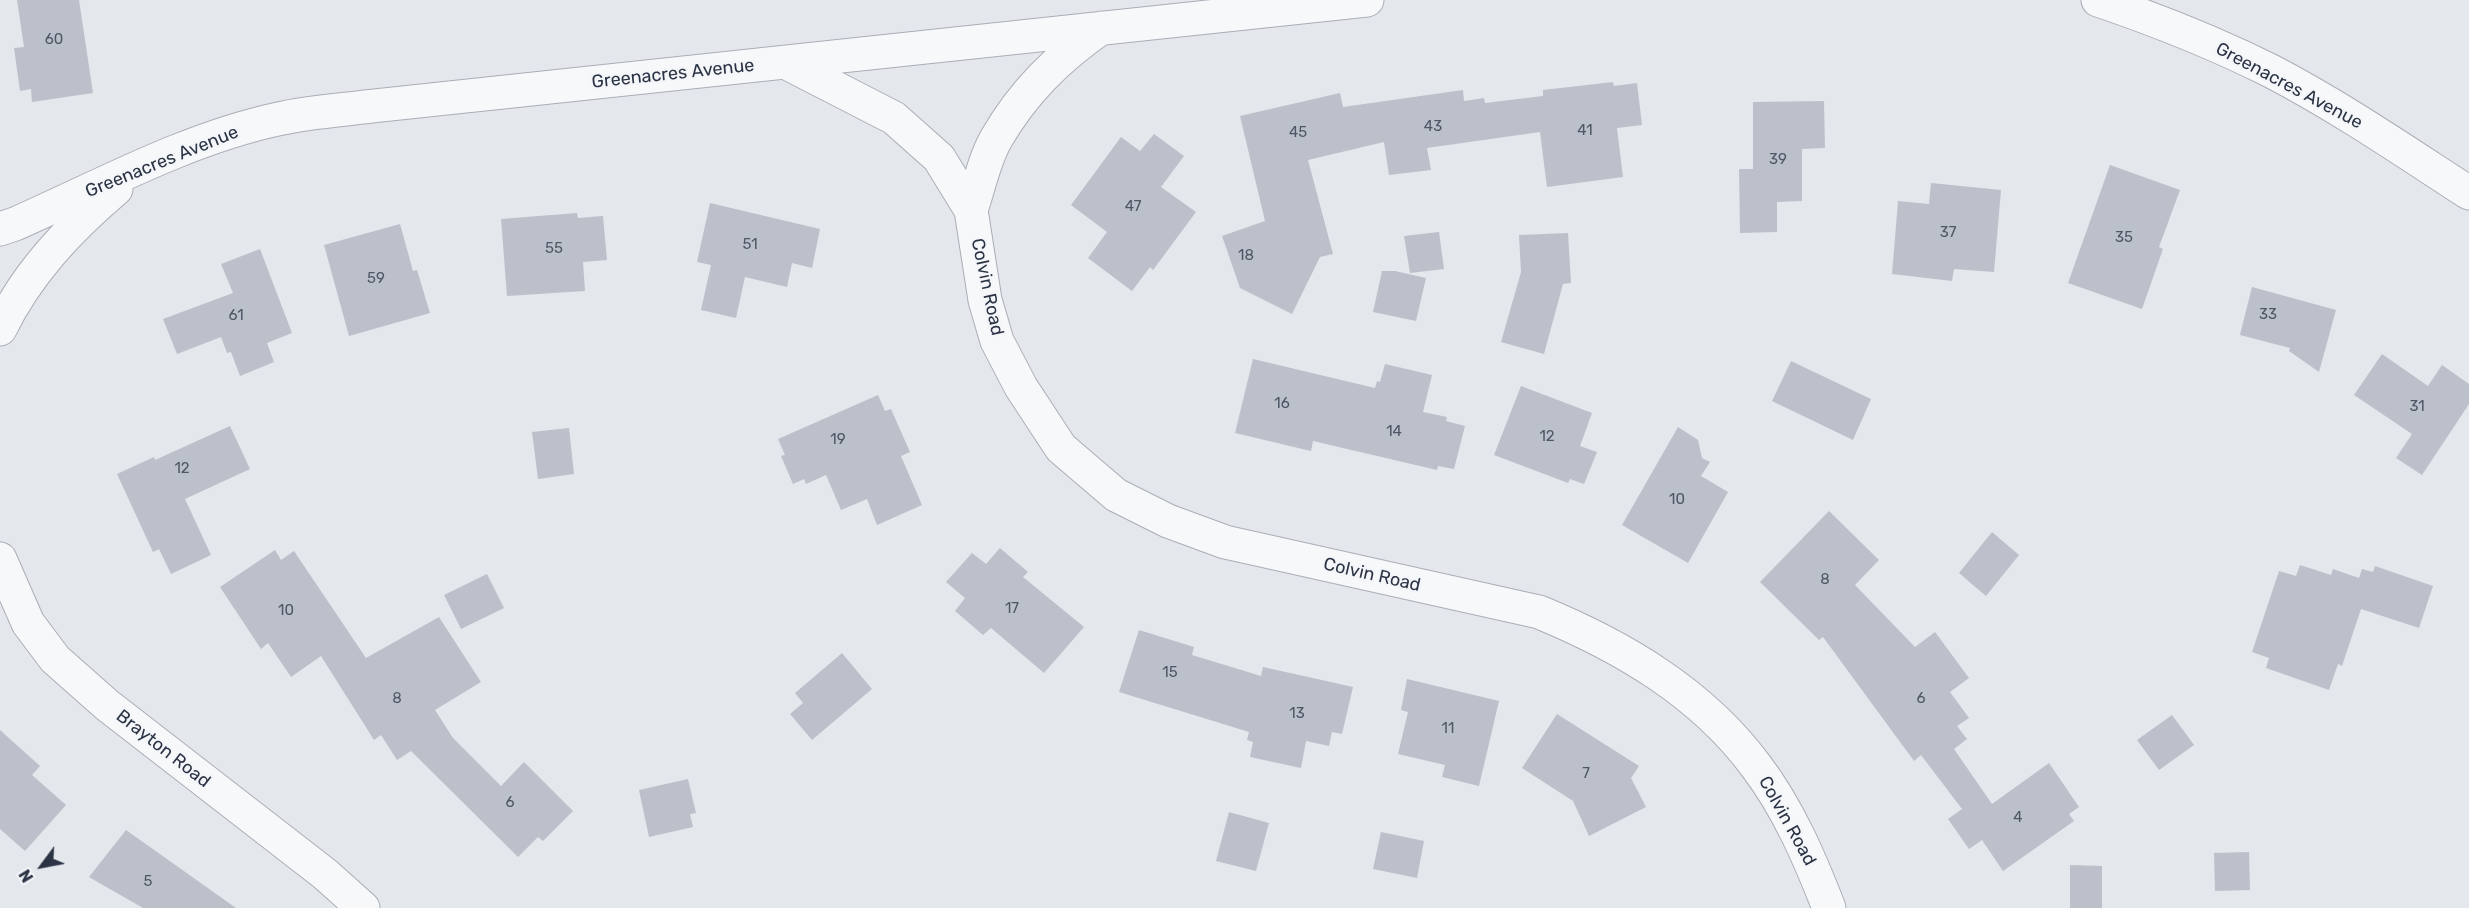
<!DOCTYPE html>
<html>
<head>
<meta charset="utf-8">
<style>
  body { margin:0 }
  #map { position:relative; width:2469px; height:908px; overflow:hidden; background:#e4e7ec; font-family:Rubik,sans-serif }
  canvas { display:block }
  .north { position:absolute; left:12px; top:836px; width:60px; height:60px; -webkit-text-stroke:4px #f4f6f9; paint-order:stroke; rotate:238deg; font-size:16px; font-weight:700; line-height:24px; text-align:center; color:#2b3445 }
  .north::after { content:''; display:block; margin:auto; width:21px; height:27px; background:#2b3445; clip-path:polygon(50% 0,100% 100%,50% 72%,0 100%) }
</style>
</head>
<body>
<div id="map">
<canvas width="2469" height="908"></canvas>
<div class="north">N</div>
</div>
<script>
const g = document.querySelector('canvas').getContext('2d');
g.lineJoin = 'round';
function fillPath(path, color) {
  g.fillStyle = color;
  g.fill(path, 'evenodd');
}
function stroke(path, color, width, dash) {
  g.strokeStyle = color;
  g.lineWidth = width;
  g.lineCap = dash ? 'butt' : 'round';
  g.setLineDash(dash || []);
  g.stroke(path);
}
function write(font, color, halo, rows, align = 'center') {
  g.font = font + ' Rubik,sans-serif';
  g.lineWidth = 5;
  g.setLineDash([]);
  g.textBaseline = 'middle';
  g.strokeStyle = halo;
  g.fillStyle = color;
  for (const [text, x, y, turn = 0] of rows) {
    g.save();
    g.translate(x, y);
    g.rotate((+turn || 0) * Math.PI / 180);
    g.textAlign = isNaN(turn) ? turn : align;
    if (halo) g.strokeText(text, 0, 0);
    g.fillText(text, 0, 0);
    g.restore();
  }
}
const building = new Path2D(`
  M 17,0 L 79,0 L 93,93 L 32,102 L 31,89 L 20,91 L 14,48 L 24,47 Z
  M 1613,82 L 1614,86 L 1637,83 L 1642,125 L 1617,128 L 1623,177 L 1547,187 L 1540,132 L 1427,148 L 1431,170 L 1389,175 L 1384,142 L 1308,160 L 1333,254 L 1320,257 L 1292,314 L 1240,288 L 1222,236 L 1265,221 L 1240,116 L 1340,93 L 1343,107 L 1463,90 L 1464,101 L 1484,98 L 1485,103 L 1543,96 L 1543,90 Z
  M 1824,101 L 1825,148 L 1802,149 L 1802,201 L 1777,202 L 1777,232 L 1740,233 L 1739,169 L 1753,169 L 1753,102 Z
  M 1154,134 L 1184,156 L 1161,187 L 1196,212 L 1153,270 L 1150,267 L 1132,291 L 1088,258 L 1107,232 L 1071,205 L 1121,137 L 1140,151 Z
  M 2110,165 L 2180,190 L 2159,247 L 2163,249 L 2142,309 L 2068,283 Z
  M 1931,183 L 2001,190 L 1994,272 L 1954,269 L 1952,281 L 1892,274 L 1898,201 L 1929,204 Z
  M 710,203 L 820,229 L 812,268 L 792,263 L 787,287 L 745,277 L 736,318 L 701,310 L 711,265 L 697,262 Z
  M 577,213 L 578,218 L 603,216 L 607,260 L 583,262 L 585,291 L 507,296 L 501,219 Z
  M 400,224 L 413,271 L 417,270 L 430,313 L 349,336 L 324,245 Z
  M 1439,232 L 1444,269 L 1410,273 L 1404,236 Z
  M 1568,233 L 1571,283 L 1563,284 L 1544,354 L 1501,342 L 1521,272 L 1519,235 Z
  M 260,249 L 292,333 L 267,343 L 274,362 L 240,376 L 231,352 L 227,353 L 221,337 L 177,354 L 163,319 L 233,293 L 221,264 Z
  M 1382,271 L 1395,271 L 1426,278 L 1416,321 L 1373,312 Z
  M 2252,287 L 2336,310 L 2319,372 L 2289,351 L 2290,348 L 2240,335 Z
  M 2382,354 L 2428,386 L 2442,365 L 2469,384 L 2469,404 L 2422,475 L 2396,458 L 2412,434 L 2354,395 Z
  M 1253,359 L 1375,388 L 1377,381 L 1380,382 L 1385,364 L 1432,375 L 1423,412 L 1447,417 L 1446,421 L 1465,426 L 1454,469 L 1438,466 L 1437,470 L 1313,441 L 1311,451 L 1235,433 Z
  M 1791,361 L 1871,399 L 1853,440 L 1772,401 Z
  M 1521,386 L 1592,413 L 1580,446 L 1597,452 L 1584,484 L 1570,479 L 1568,483 L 1494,455 Z
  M 878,395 L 885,411 L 891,409 L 910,452 L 901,456 L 922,505 L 877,525 L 867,499 L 841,510 L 826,475 L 806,484 L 804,479 L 793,484 L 781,456 L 785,455 L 778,439 Z
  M 230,426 L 250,469 L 185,499 L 211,555 L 171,574 L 159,549 L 153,552 L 117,474 L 154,457 L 155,460 Z
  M 1678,427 L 1698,440 L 1702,458 L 1710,462 L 1701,476 L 1728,492 L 1688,563 L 1622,525 Z
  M 569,428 L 574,474 L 538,479 L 532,432 Z
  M 1829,511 L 1879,560 L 1855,585 L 1915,647 L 1935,632 L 1969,678 L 1950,692 L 1969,718 L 1957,726 L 1967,739 L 1954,749 L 1992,804 L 2049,763 L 2079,807 L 2069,814 L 2074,821 L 2003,871 L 1982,840 L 1969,849 L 1948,819 L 1962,809 L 1921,755 L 1914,761 L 1823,637 L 1819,640 L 1760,582 Z
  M 1992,532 L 2019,555 L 1986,596 L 1959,573 Z
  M 1000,548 L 1028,572 L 1023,577 L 1084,627 L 1044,673 L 991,628 L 983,635 L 955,611 L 965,598 L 946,582 L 972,553 L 986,564 Z
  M 275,550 L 281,560 L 294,551 L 366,658 L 439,617 L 481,682 L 435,710 L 453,738 L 501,786 L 524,762 L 573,811 L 543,841 L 538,837 L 518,857 L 411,751 L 397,760 L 381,735 L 374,740 L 321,656 L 291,677 L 268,643 L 261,649 L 220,587 Z
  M 2300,565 L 2331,575 L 2333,569 L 2359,578 L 2362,569 L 2373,572 L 2375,566 L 2433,586 L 2419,628 L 2361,609 L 2342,666 L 2338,664 L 2329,690 L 2266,668 L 2269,658 L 2252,652 L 2279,571 L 2296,576 Z
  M 487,574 L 504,608 L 461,629 L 444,595 Z
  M 1139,630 L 1194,647 L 1192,655 L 1261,676 L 1263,667 L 1353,687 L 1342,734 L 1332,732 L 1329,746 L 1306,741 L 1301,768 L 1250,757 L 1253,742 L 1247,740 L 1249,732 L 1119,692 Z
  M 842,653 L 872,689 L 812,740 L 790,714 L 803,703 L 795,693 Z
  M 1407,679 L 1499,701 L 1479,786 L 1442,777 L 1445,765 L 1398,754 L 1408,712 L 1401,710 Z
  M 1557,714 L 1639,766 L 1631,778 L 1646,807 L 1589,836 L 1573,801 L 1522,768 Z
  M 2172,715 L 2194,745 L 2159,770 L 2137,740 Z
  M 0,730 L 40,766 L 32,775 L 66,805 L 25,851 L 0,829 Z
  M 688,779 L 696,813 L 690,814 L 693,827 L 649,837 L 639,790 Z
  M 1229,812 L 1269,823 L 1256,871 L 1216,861 Z
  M 126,830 L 236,908 L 143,908 L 89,877 Z
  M 1381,832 L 1424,841 L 1417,878 L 1373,869 Z
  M 2249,852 L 2250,890 L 2215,891 L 2214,853 Z
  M 2070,865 L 2102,866 L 2102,908 L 2070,908 Z`);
const minor = new Path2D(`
  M 2098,0 C 2157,20 2215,43 2271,71 C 2340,107 2404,151 2469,193
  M 785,62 L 894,118 L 939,158 L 971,210 L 985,300 L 997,341 L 1021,387 L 1061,448 L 1116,495 L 1168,521 L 1225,542 L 1539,612 C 1622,646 1702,693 1756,766 C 1788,808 1810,859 1829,908
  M 971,210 C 979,187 984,160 996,139 C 1023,92 1057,59 1101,28
  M 0,229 L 15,224 C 101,186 186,139 278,119 C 308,112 341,110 373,106 L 1367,0
  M 0,329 C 27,273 69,229 116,189
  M 0,559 L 28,623 L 55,659 L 107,705 L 325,874 L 363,908`);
const numberNames = [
  ["60",54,40],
  ["43",1433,127],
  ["41",1585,131],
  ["45",1298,133],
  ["39",1778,160],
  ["47",1133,207],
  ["37",1948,233],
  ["35",2124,238],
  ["51",750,245],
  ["55",554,249],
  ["18",1246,256],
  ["59",376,279],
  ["33",2268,315],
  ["61",236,316],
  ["16",1282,404],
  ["31",2417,407],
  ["14",1394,432],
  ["12",1547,437],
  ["19",838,440],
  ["12",182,469],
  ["10",1677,500],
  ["8",1825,580],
  ["17",1012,609],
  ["10",286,611],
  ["15",1170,673],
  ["8",397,699],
  ["6",1921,699],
  ["13",1297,714],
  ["11",1448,729],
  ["7",1586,774],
  ["6",510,803],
  ["4",2018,818],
  ["5",148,882]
];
const streetNames = [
  ["Greenacres Avenue",673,74,-6],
  ["Greenacres Avenue",2289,86,28],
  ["Greenacres Avenue",162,162,-22],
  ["Colvin Road",987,287,78],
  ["Colvin Road",1372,575,13],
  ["Brayton Road",163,749,38],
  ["Colvin Road",1787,821,61]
];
fillPath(building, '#bbc0ca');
stroke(minor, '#a9aeb7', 35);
stroke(minor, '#f7f8fa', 33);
write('15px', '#4f5766', null, numberNames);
write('18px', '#2b3445', '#f4f6f9', streetNames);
</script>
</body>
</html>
